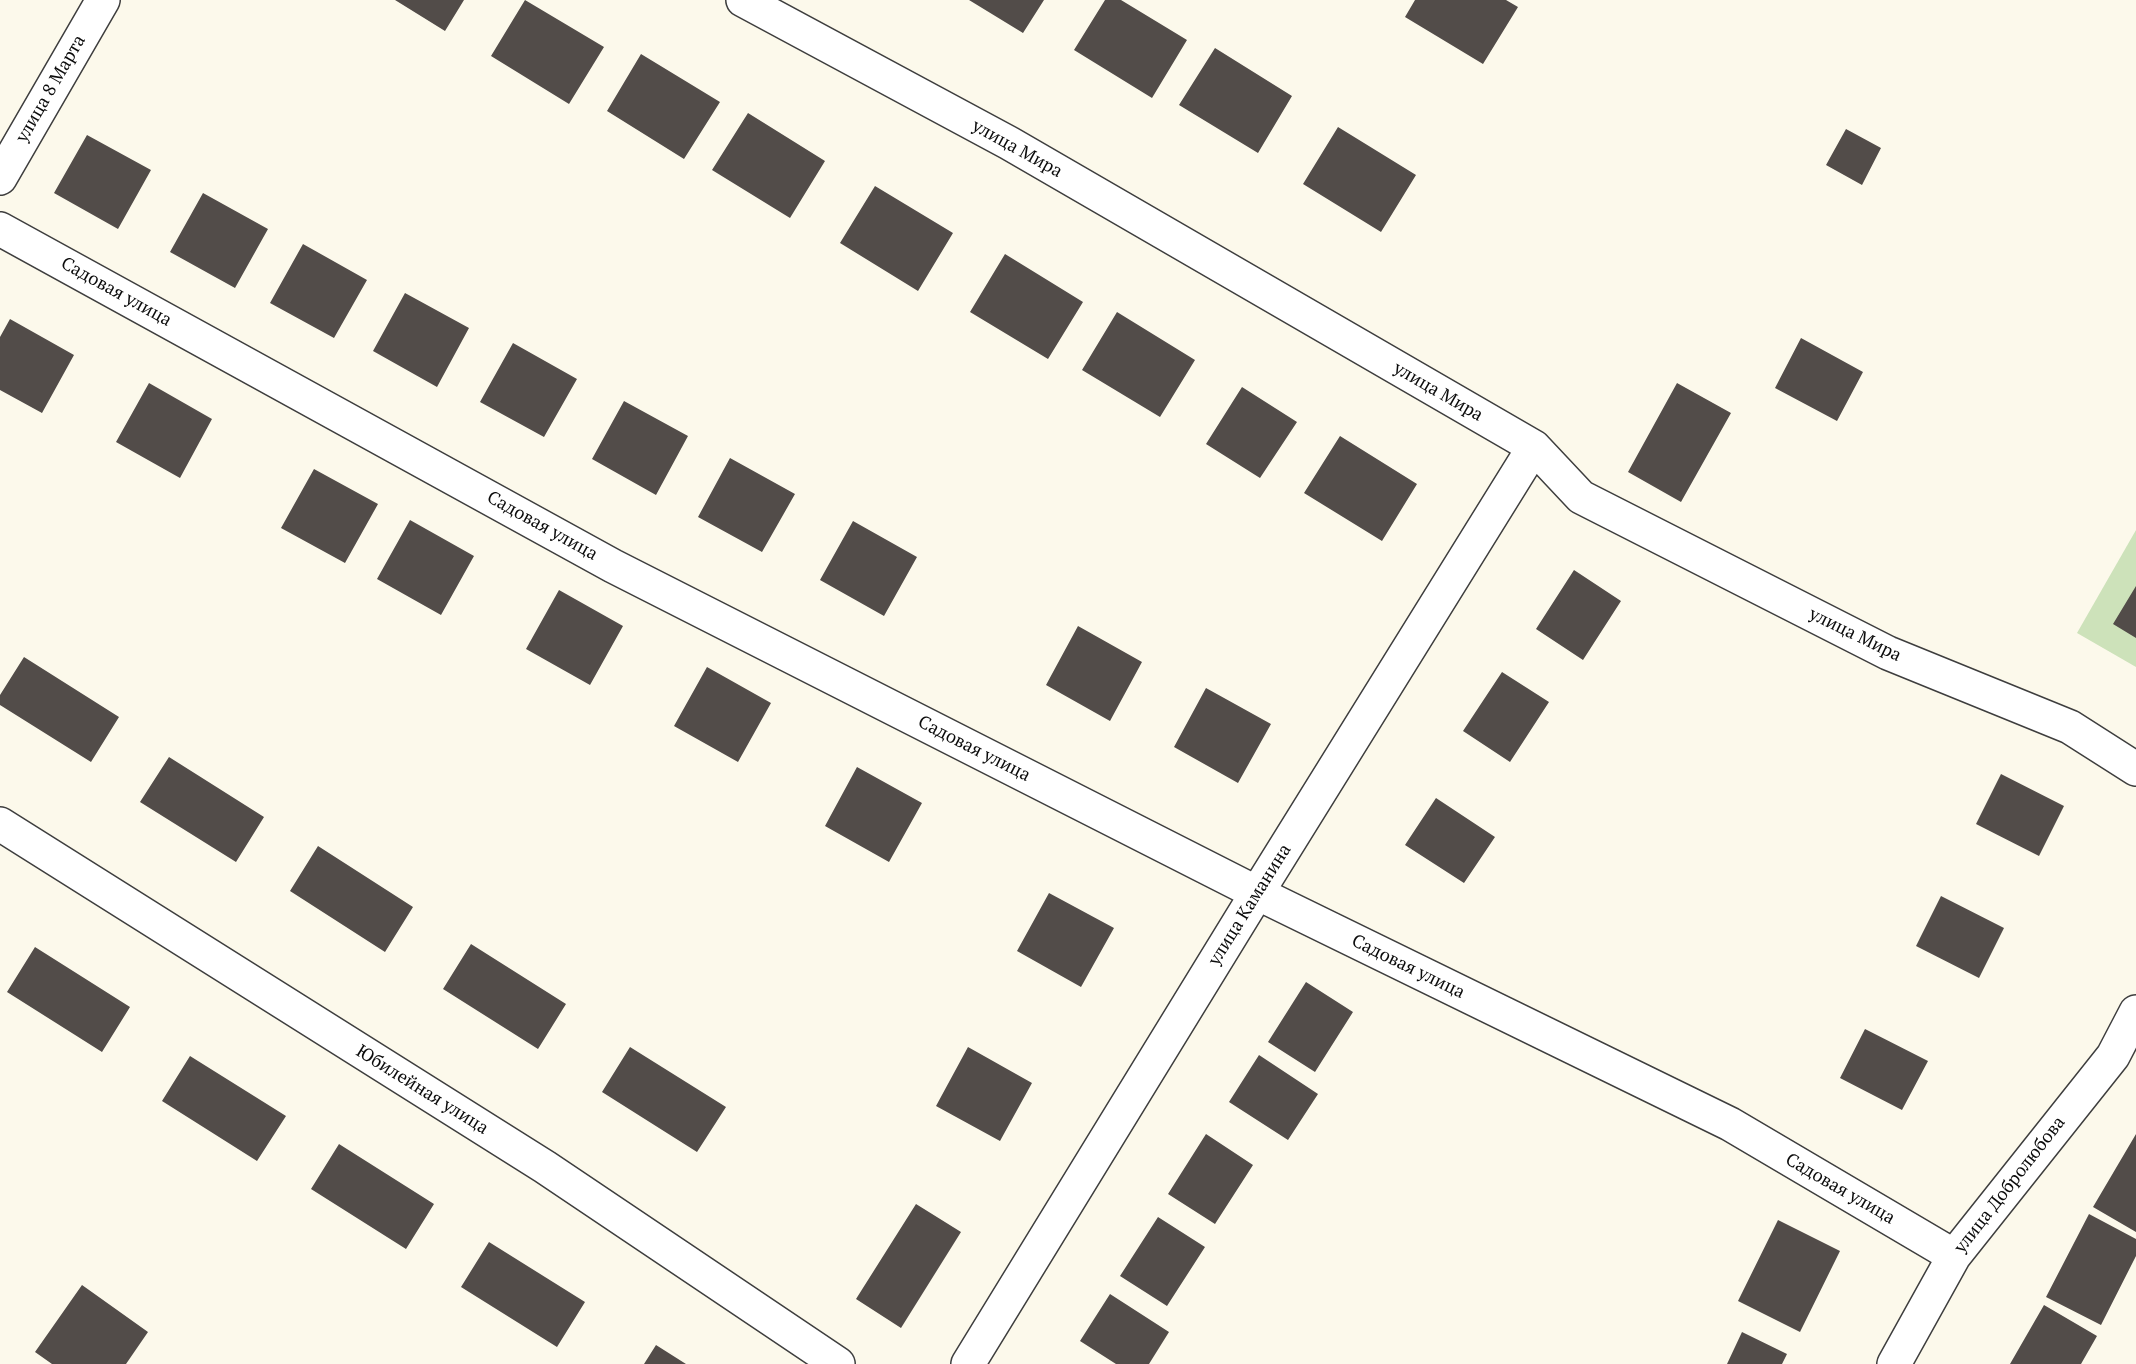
<!DOCTYPE html>
<html>
<head>
<meta charset="utf-8">
<style>
  body { margin:0 }
  canvas { display:block; background:#fcf9eb }
</style>
</head>
<body>
<canvas width="2136" height="1364"></canvas>
<script>
const g = document.querySelector('canvas').getContext('2d');
g.lineJoin = 'round';
function fillPath(path, color) {
  g.fillStyle = color;
  g.fill(path, 'evenodd');
}
function stroke(path, color, width, dash) {
  g.strokeStyle = color;
  g.lineWidth = width;
  g.lineCap = dash ? 'butt' : 'round';
  g.setLineDash(dash || []);
  g.stroke(path);
}
function write(font, color, halo, rows, align = 'center') {
  g.font = font + ' "PT Serif",serif';
  g.lineWidth = 6;
  g.setLineDash([]);
  g.textBaseline = 'middle';
  g.strokeStyle = halo;
  g.fillStyle = color;
  for (const [text, x, y, turn = 0] of rows) {
    g.save();
    g.translate(x, y);
    g.rotate((+turn || 0) * Math.PI / 180);
    g.textAlign = isNaN(turn) ? turn : align;
    if (halo) g.strokeText(text, 0, 0);
    g.fillText(text, 0, 0);
    g.restore();
  }
}
const green = new Path2D(`
  M 2136,530 L 2136,667 L 2077,633 Z`);
const building = new Path2D(`
  M 395,0 L 464,0 L 445,31 Z
  M 525,0 L 604,47 L 569,104 L 491,56 Z
  M 969,0 L 1044,0 L 1023,33 Z
  M 1105,0 L 1121,0 L 1187,40 L 1152,98 L 1074,50 Z
  M 1415,0 L 1506,0 L 1518,7 L 1483,64 L 1405,17 Z
  M 1215,48 L 1292,96 L 1258,153 L 1179,105 Z
  M 641,54 L 720,102 L 684,159 L 607,111 Z
  M 748,113 L 825,161 L 790,218 L 712,170 Z
  M 1338,127 L 1416,175 L 1381,232 L 1303,184 Z
  M 1846,129 L 1881,148 L 1862,185 L 1826,165 Z
  M 87,135 L 151,170 L 118,229 L 54,193 Z
  M 875,186 L 953,233 L 918,291 L 840,243 Z
  M 203,193 L 268,229 L 235,288 L 170,252 Z
  M 303,244 L 367,280 L 334,338 L 270,303 Z
  M 1005,254 L 1083,302 L 1048,359 L 970,312 Z
  M 405,293 L 469,328 L 437,387 L 373,351 Z
  M 1117,312 L 1195,360 L 1160,417 L 1082,370 Z
  M 10,319 L 74,355 L 42,413 L 0,390 L 0,337 Z
  M 1801,338 L 1863,372 L 1837,421 L 1775,388 Z
  M 513,343 L 577,379 L 544,437 L 480,402 Z
  M 149,383 L 212,419 L 180,478 L 116,442 Z
  M 1677,383 L 1731,413 L 1681,502 L 1628,472 Z
  M 1242,387 L 1297,422 L 1260,478 L 1206,444 Z
  M 624,401 L 688,436 L 656,495 L 592,459 Z
  M 1340,436 L 1417,484 L 1382,541 L 1304,493 Z
  M 730,458 L 795,494 L 762,552 L 698,517 Z
  M 314,469 L 378,504 L 345,563 L 281,528 Z
  M 410,520 L 474,556 L 441,615 L 377,579 Z
  M 853,521 L 917,557 L 884,616 L 820,580 Z
  M 1574,570 L 1621,601 L 1583,660 L 1536,629 Z
  M 2136,586 L 2136,638 L 2113,624 Z
  M 559,590 L 623,626 L 590,685 L 526,649 Z
  M 1078,626 L 1142,662 L 1110,721 L 1046,685 Z
  M 24,657 L 119,717 L 91,762 L 0,705 L 0,695 Z
  M 707,667 L 771,703 L 738,762 L 674,726 Z
  M 1502,672 L 1549,702 L 1510,762 L 1463,731 Z
  M 1206,688 L 1271,724 L 1238,783 L 1174,747 Z
  M 169,757 L 264,817 L 236,862 L 140,802 Z
  M 857,767 L 922,803 L 889,862 L 825,826 Z
  M 2001,774 L 2064,806 L 2039,856 L 1976,824 Z
  M 1436,798 L 1495,837 L 1464,883 L 1405,845 Z
  M 318,846 L 413,907 L 385,952 L 290,891 Z
  M 1049,893 L 1114,928 L 1081,987 L 1017,951 Z
  M 1941,896 L 2004,928 L 1979,978 L 1916,946 Z
  M 471,944 L 566,1004 L 538,1049 L 443,989 Z
  M 35,947 L 130,1007 L 102,1052 L 7,992 Z
  M 1306,982 L 1353,1012 L 1315,1072 L 1268,1042 Z
  M 1865,1029 L 1928,1061 L 1902,1110 L 1840,1078 Z
  M 630,1047 L 726,1107 L 697,1152 L 602,1092 Z
  M 968,1047 L 1032,1083 L 1000,1141 L 936,1106 Z
  M 1259,1055 L 1318,1094 L 1288,1140 L 1229,1102 Z
  M 190,1056 L 286,1116 L 257,1161 L 162,1101 Z
  M 1206,1134 L 1253,1165 L 1215,1224 L 1168,1194 Z
  M 2136,1134 L 2136,1232 L 2093,1207 Z
  M 339,1144 L 434,1204 L 406,1249 L 311,1189 Z
  M 916,1204 L 961,1232 L 901,1328 L 856,1299 Z
  M 2089,1214 L 2136,1239 L 2136,1256 L 2101,1325 L 2046,1297 Z
  M 1158,1217 L 1205,1247 L 1167,1306 L 1120,1276 Z
  M 1778,1220 L 1840,1251 L 1800,1332 L 1738,1301 Z
  M 489,1242 L 585,1302 L 557,1347 L 461,1287 Z
  M 82,1285 L 148,1332 L 126,1364 L 52,1364 L 35,1352 Z
  M 1110,1294 L 1169,1332 L 1149,1364 L 1116,1364 L 1080,1341 Z
  M 2044,1305 L 2097,1336 L 2081,1364 L 2010,1364 Z
  M 1742,1332 L 1787,1354 L 1782,1364 L 1727,1364 Z
  M 656,1345 L 686,1364 L 644,1364 Z`);
const street = new Path2D(`
  M 743,0 L 1009,143 L 1534,447 L 1581,497 L 1888,653 L 2070,727 L 2136,769
  M 0,178 L 103,0
  M 0,229 L 613,566 L 1257,893 L 1730,1124 L 1954,1256
  M 0,824 L 545,1167 L 838,1364
  M 968,1364 L 1257,893 L 1534,447
  M 1894,1364 L 1954,1256 L 2113,1056 L 2136,1012`);
const streetNames = [
  ["улица 8 Марта",51,89,-60],
  ["улица Мира",1017,149,29],
  ["Садовая улица",116,292,29],
  ["улица Мира",1438,392,30],
  ["Садовая улица",542,526,29],
  ["улица Мира",1855,635,26],
  ["Садовая улица",974,749,27],
  ["улица Каманина",1250,905,-58],
  ["Садовая улица",1408,967,26],
  ["Юбилейная улица",422,1090,32],
  ["улица Добролюбова",2010,1185,-52],
  ["Садовая улица",1840,1189,30]
];
fillPath(green, '#cde2ba');
fillPath(building, '#524c49');
stroke(street, '#3e3e3e', 36);
stroke(street, '#fff', 33);
write('18px', '#0b0b0b', '#fff', streetNames);
</script>
</body>
</html>
